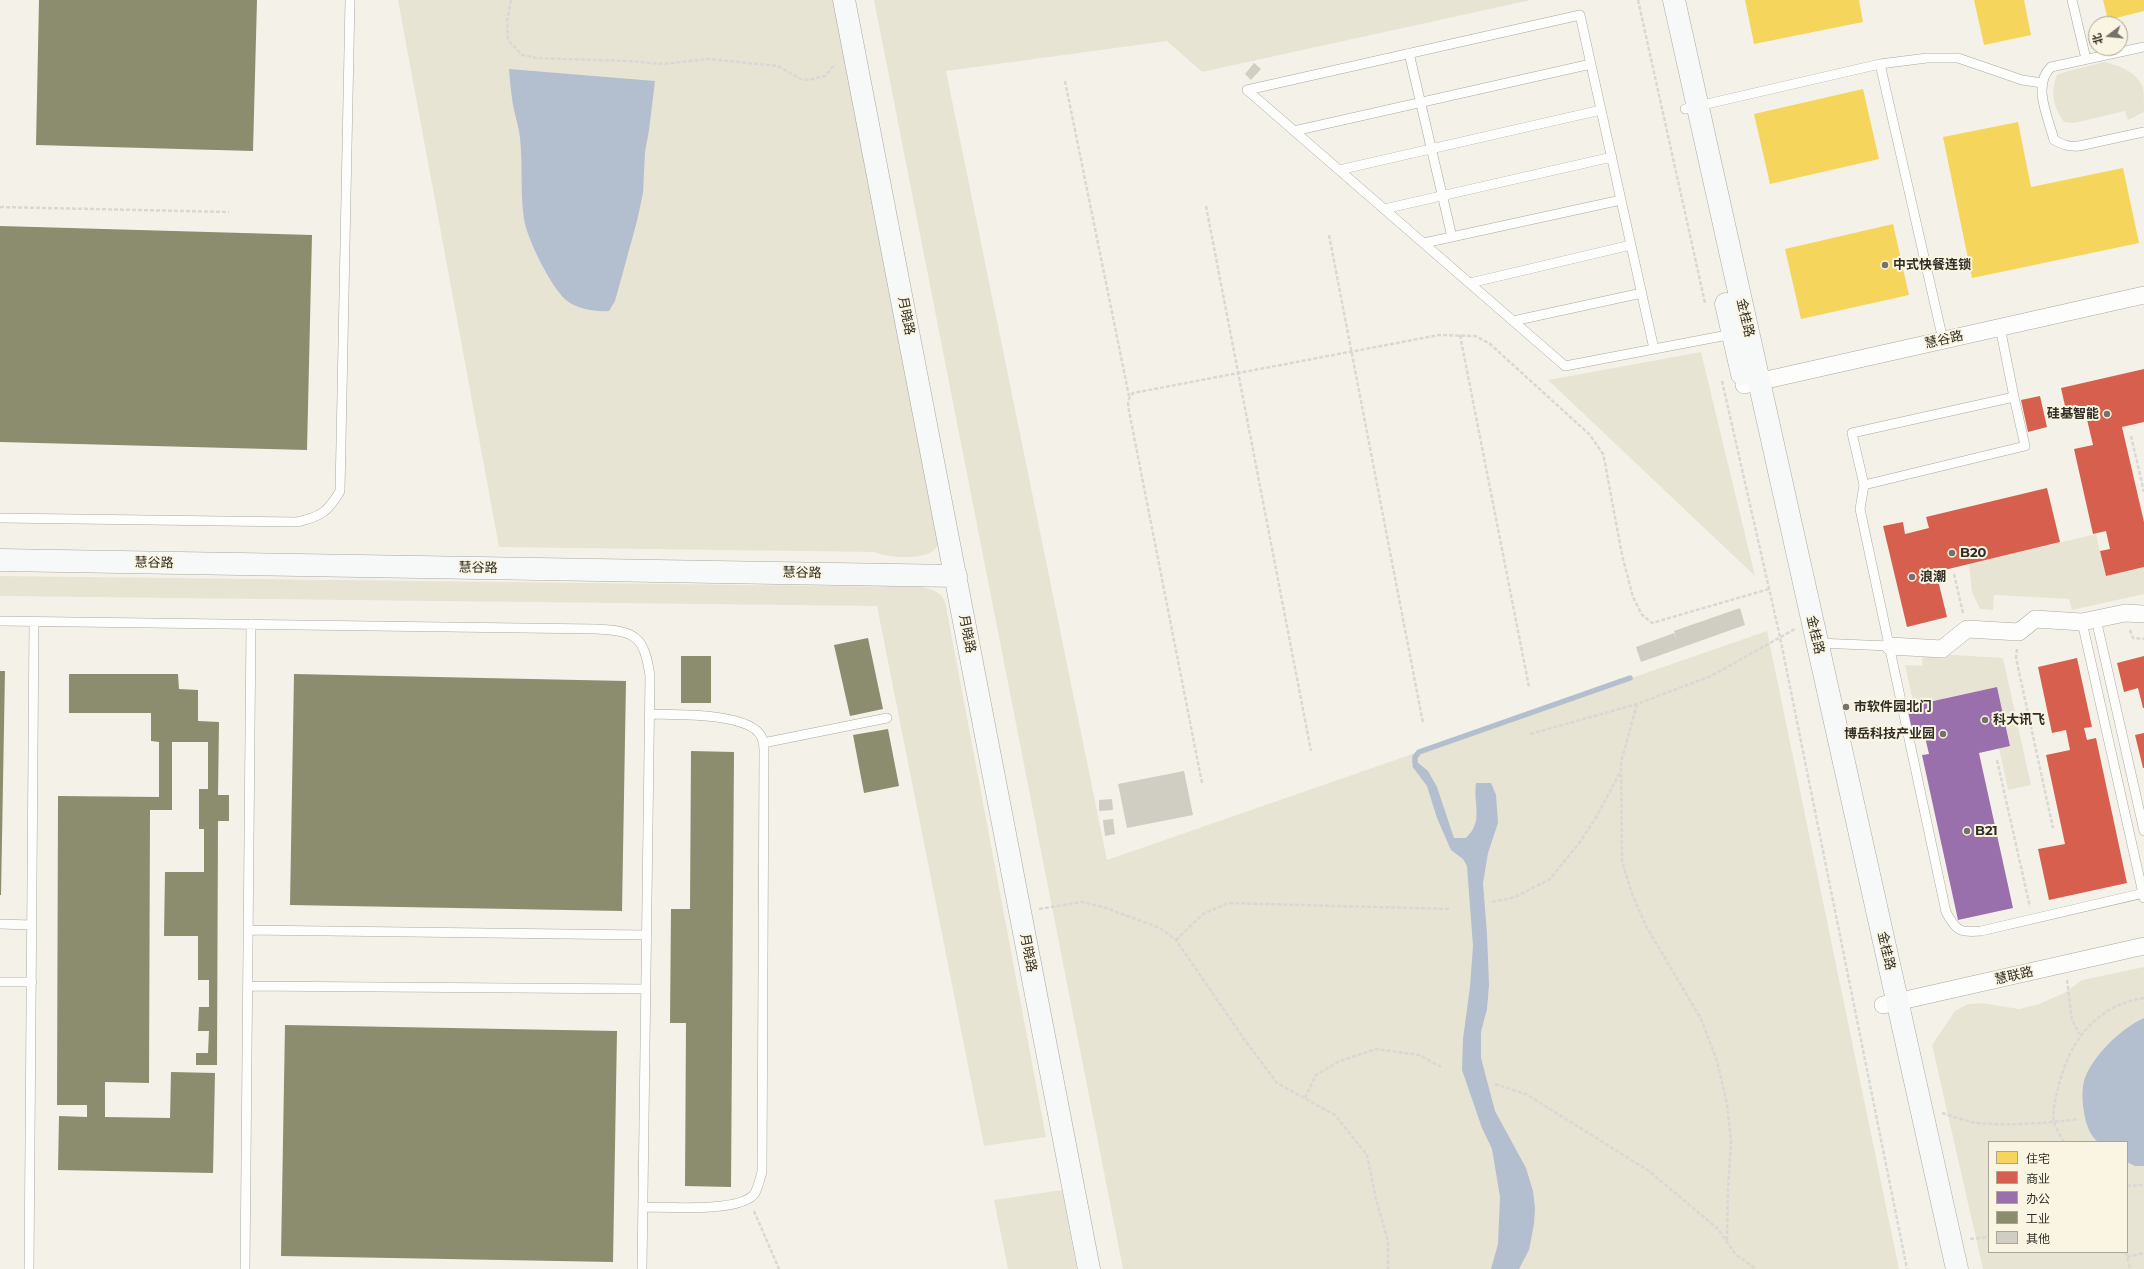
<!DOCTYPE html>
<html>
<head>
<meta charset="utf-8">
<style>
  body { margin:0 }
  #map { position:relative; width:2144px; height:1269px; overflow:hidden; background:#f4f2e8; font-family:Montserrat,"Noto Sans SC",sans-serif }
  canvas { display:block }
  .legend { position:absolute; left:1988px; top:1141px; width:140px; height:112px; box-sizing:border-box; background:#faf5e2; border:1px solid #a9a597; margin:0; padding:5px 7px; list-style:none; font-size:12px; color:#2f2d26 }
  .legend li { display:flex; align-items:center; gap:8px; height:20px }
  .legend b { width:20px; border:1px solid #a9a597 }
  .north { position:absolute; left:2088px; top:16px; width:40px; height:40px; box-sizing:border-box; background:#faf5e2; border:1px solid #a9a597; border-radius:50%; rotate:254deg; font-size:11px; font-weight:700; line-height:16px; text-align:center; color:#2f2d26 }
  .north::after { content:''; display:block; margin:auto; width:14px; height:18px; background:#74726a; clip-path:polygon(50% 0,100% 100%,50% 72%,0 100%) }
</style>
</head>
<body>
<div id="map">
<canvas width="2144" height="1269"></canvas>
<ul class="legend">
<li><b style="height:11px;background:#f6d55c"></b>住宅</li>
<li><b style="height:11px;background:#d6604d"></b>商业</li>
<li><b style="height:11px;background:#9970ab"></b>办公</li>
<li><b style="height:11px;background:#8c8c6e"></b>工业</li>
<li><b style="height:11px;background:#d0cdc3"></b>其他</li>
</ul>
<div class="north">北</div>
</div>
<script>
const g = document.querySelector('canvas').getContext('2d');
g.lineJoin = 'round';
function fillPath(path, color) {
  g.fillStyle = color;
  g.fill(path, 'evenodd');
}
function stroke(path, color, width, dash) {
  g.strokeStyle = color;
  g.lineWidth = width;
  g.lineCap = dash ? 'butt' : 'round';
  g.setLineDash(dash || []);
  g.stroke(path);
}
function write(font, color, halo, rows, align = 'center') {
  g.font = font + ' Montserrat,"Noto Sans SC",sans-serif';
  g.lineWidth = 4;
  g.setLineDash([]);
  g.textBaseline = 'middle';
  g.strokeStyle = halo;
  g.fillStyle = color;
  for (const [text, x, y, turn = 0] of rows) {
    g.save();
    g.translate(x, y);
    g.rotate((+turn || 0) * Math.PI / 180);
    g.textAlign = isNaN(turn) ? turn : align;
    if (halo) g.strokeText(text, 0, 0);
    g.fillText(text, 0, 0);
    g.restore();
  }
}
const green = new Path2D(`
  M 398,0 L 837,0 L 942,537 C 939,542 937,548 933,551 C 922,560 887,558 874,552 L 499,547 Z
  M 874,0 L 1531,0 L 1202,72 L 1167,41 L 946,71 L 1107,860 L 1767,631 L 1899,1269 L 1123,1269 Z
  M 2104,62 C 2118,65 2137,72 2143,87 C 2144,94 2144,105 2144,112 L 2128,120 L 2125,111 L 2074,123 L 2064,122 C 2053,107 2050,92 2057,75 L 2068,71 Z
  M 1701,352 L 1755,576 L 1548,380 Z
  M 2096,534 L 2106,576 L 2144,567 L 2144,594 L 2072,610 L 2069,599 L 1994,595 L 1993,610 L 1980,609 L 1972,592 L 1969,564 Z
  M 0,576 L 922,587 C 932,589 939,591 945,601 L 1046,1137 L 984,1146 L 877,606 L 0,596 Z
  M 1923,653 L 2003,658 L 2031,785 L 2008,790 L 1999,748 L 2010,745 L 1997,687 L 1914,705 L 1905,665 L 1922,666 Z
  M 2144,967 L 2144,1269 L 1983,1269 L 1932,1045 L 1955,1011 L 1968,1004 L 1982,1003 L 2019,1009 L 2039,1004 L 2064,993 L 2082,980 ZM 1989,1142 L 2127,1142 L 2127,1252 L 1989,1252 Z
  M 1062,1190 L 1077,1269 L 1008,1269 L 994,1200 Z`);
const water = new Path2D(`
  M 509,69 L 655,81 L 649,130 L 645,152 L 643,193 L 637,221 L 615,301 L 609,311 C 596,312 576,309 566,300 C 551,287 527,239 524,219 C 520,192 523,165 520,138 C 519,127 515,116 513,105 C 511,93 510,81 509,69 Z
  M 1417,762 L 1428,771 L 1437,787 L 1454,838 L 1466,838 C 1484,821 1473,805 1476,783 L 1491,783 L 1496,795 L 1498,823 L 1488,853 L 1483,883 L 1487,934 L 1489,985 L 1487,1009 L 1481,1032 L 1481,1058 L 1495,1111 L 1526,1168 L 1533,1191 L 1535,1208 L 1534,1224 L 1529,1250 L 1519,1269 L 1491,1269 L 1498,1244 L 1500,1197 L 1492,1149 L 1482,1128 L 1462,1070 L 1463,1039 L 1470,987 L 1473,946 L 1467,866 L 1463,859 L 1451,850 L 1437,818 L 1427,786 L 1412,766 Z
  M 2144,1018 L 2144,1166 L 2135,1166 L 2127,1162 L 2127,1142 L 2098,1142 C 2089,1134 2086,1124 2084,1112 C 2082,1101 2081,1084 2087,1073 C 2099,1050 2121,1029 2144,1018 Z`);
const homes = new Path2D(`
  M 1745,0 L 1859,0 L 1863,22 L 1754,44 Z
  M 1974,0 L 2024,0 L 2031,35 L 1984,45 Z
  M 2103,0 L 2144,0 L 2144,11 L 2108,20 Z
  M 1863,89 L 1879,159 L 1770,184 L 1754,114 Z
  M 2018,122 L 2031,187 L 2123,168 L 2139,243 L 1972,278 L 1943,137 Z
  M 1893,224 L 1909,295 L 1801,319 L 1785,249 Z`);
const shops = new Path2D(`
  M 2144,369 L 2144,422 L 2122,427 L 2144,522 L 2144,567 L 2106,576 L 2100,551 L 2110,549 L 2106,531 L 2093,534 L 2074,449 L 2093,445 L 2085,411 L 2067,415 L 2061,388 Z
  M 2040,396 L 2047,427 L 2028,432 L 2021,400 Z
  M 2047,488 L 2060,542 L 1936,572 L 1947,617 L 1907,627 L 1883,526 L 1903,522 L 1905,534 L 1929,528 L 1926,517 Z
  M 2144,656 L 2144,708 L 2143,708 L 2138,688 L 2124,692 L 2117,663 Z
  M 2077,658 L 2092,727 L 2084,728 L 2087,740 L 2096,738 L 2127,883 L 2049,900 L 2038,849 L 2065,844 L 2046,755 L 2070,750 L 2066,730 L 2052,733 L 2038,667 Z
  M 2144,733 L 2144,768 L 2143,768 L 2135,735 Z`);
const offices = new Path2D(`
  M 1997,687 L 2010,746 L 1979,753 L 2013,908 L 1958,920 L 1922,755 L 1929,754 L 1924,733 L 1913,736 L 1906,707 Z`);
const industry = new Path2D(`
  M 39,0 L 257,0 L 253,151 L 36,145 Z
  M 0,226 L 312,235 L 307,450 L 0,442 Z
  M 868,638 L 883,709 L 850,716 L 834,645 Z
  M 681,656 L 711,656 L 711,703 L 681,703 Z
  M 0,671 L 5,671 L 1,895 L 0,895 Z
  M 69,674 L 178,674 L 179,689 L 198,690 L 198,721 L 219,722 L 218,795 L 229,795 L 229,821 L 218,821 L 217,1065 L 196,1065 L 196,1053 L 208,1053 L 209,1031 L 198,1031 L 199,1007 L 209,1007 L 209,980 L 198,980 L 198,936 L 164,936 L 165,872 L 204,872 L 204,829 L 199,829 L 199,789 L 208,789 L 208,742 L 172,742 L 172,810 L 150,810 L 149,1083 L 105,1082 L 105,1117 L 170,1118 L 171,1072 L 215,1073 L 213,1173 L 58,1170 L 59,1116 L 87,1117 L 87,1105 L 57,1105 L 58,796 L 159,797 L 159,742 L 151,741 L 151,713 L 69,713 Z
  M 294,674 L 626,681 L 622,911 L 290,905 Z
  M 888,729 L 899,786 L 864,793 L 853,735 Z
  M 691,751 L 734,752 L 731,1187 L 685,1186 L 686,1023 L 670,1023 L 671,909 L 690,909 Z
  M 285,1025 L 617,1031 L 613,1262 L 281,1256 Z`);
const stream = new Path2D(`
  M 1415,763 L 1415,757 L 1419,752 L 1630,678`);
const building = new Path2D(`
  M 1254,63 L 1261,69 L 1251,80 L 1245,74 Z
  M 1740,608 L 1745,625 L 1641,662 L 1636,647 L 1674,633 L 1677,641 L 1674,631 Z
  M 1184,771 L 1193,815 L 1127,828 L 1118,784 Z
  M 1112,799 L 1113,810 L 1099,811 L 1099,800 Z
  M 1113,819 L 1115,834 L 1105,836 L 1103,820 Z`);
const path = new Path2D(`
  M 511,0 L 507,21 L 508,40 L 522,55 L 536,58 L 627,61 L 664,64 L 708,59 L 778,66 L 801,79 L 809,80 L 825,76 L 835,64
  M 1638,0 L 1705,303
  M 1065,81 L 1129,396
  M 1206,206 L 1311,751
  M 0,207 L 229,212
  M 1329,235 L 1423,723
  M 1460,335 L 1529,687
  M 1722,381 L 1780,637 L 1907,1269
  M 2131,436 L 2144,492
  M 1954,574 L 1963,613
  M 2130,630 L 2133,638 L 2144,639
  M 2017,649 L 2016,658 L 2053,828
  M 1637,704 L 1621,762 L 1622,861 L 1632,894 L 1646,926 L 1701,1019 L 1717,1061 L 1727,1104 L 1731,1141 L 1728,1189 L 1727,1242
  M 1530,734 L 1637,704 L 1711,676 L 1795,629
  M 1997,760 L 2030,907
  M 1202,783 L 1129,411 C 1128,404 1127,399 1133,393 L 1439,335 L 1475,336 L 1489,343 L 1590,435 L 1603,454 L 1605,463 L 1622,555 L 1633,597 L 1642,615 L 1652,623 L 1769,589
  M 1492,902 L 1515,897 L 1550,879 L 1580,842 L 1597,816 L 1620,772
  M 1039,909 L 1082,902 L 1103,907 L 1160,928 L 1176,940 L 1244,1039 L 1277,1083 L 1335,1115 L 1367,1155 L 1376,1199 L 1388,1241 L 1388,1269
  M 1176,940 L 1203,914 L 1228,903 L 1450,909
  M 2067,980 L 2072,1020 L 2080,1035
  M 1495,1084 L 1526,1094 L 1649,1171 L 1718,1229 L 1736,1255 L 1756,1269
  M 1305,1098 L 1316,1075 L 1340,1061 L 1376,1049 L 1419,1055 L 1441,1067
  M 1942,1113 C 1952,1116 1962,1120 1972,1122 C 2001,1127 2049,1123 2078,1119
  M 2064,1142 C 2061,1136 2056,1129 2054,1123 C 2052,1115 2055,1101 2057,1093 C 2067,1045 2093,1006 2144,998
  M 2127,1186 L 2144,1185
  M 754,1211 L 779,1269
  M 1970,1239 L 1989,1237
  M 2126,1252 L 2130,1269
  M 2127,1257 L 2144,1253`);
const lane = new Path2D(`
  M 2072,0 L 2086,59
  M 2144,47 L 2051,67 C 2032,85 2048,117 2054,140 C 2063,145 2069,147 2079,146 L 2144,132
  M 1409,53 L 1452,237
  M 1880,64 L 1943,340
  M 1685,109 L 1880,64 L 1927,58 L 1958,58 L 2022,80 L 2042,83
  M 1294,131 L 1591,64
  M 1339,170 L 1601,110
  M 1384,209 L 1612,157
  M 1424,243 L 1621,200
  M 1470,283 L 1631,245
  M 1513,321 L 1642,293
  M 2000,327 L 2014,397
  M 1654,349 L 1580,15 L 1247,90 L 1565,366 L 1733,334
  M 1864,485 L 2025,446 L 2014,397 L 1852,433 L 1864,485 L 1860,509 L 1946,912 C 1956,931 1960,933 1981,931 L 2144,893
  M 0,518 L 297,522 C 320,517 328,512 340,491 L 350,0
  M 2096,619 L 2144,831
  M 0,621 L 596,629 C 636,631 644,636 650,676 L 642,1269
  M 2082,622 L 2144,898
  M 1817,643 L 1890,646
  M 763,743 L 887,718
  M 0,924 L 32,925
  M 248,930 L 646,935
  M 0,982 L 32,982
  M 248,986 L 646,989
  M 643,1207 C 666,1207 742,1213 755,1193 C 758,1187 760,1179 762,1172 L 764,751 C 764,746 763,740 761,736 C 748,712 674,715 649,714
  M 29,1269 L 34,621
  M 245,1269 L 251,624`);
const street = new Path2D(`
  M 1744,385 L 2144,295
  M 1890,646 L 1942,649 L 1967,629 L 2019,632 L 2035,619 L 2082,622 L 2125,613 L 2144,614
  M 1883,1005 L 2144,946`);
const secondary = new Path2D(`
  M 844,0 L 1089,1269
  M 1674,0 L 1957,1269
  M 1726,304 L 1742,374
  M 0,560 L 956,576`);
const markers = [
  [1885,265,4,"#74726a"],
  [2107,414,4,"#74726a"],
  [1952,553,4,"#74726a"],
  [1912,577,4,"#74726a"],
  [1846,707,4,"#74726a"],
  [1985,720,4,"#74726a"],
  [1943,734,4,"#74726a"],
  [1967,831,4,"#74726a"]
];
const poiNames = [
  ["中式快餐连锁",1893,265],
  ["硅基智能",2099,414,"right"],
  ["B20",1960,553],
  ["浪潮",1920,577],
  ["市软件园北门",1854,707],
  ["科大讯飞",1993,720],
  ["博岳科技产业园",1935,734,"right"],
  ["B21",1975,831]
];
const streetNames = [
  ["月晓路",906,316,79],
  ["金桂路",1745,318,77],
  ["慧谷路",1944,340,-13],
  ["慧谷路",154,563,1],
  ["慧谷路",478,568,1],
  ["慧谷路",802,573,1],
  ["月晓路",967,634,79],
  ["金桂路",1815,635,77],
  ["金桂路",1886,951,77],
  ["月晓路",1028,953,79],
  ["慧联路",2014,976,-13]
];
fillPath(green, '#e8e4d4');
fillPath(water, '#b3bece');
fillPath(homes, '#f6d55c');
fillPath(shops, '#d6604d');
fillPath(offices, '#9970ab');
fillPath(industry, '#8c8c6e');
stroke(stream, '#b3bece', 5.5);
fillPath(building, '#d0cdc3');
stroke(lane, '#aaa8a0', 10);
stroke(street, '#aaa8a0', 18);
stroke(secondary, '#aaa8a0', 23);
stroke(path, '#d9d8d4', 2.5, [4, 2]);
stroke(lane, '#fdfdfc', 9);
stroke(street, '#fdfdfc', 17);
stroke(secondary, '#f7f8f8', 22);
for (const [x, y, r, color] of markers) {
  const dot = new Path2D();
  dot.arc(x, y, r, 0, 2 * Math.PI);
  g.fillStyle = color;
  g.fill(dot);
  stroke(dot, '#faf5e2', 1.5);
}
write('bold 13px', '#2f2d26', '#faf5e2', poiNames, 'left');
write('13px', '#2f2d26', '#faf5e2', streetNames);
</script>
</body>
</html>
